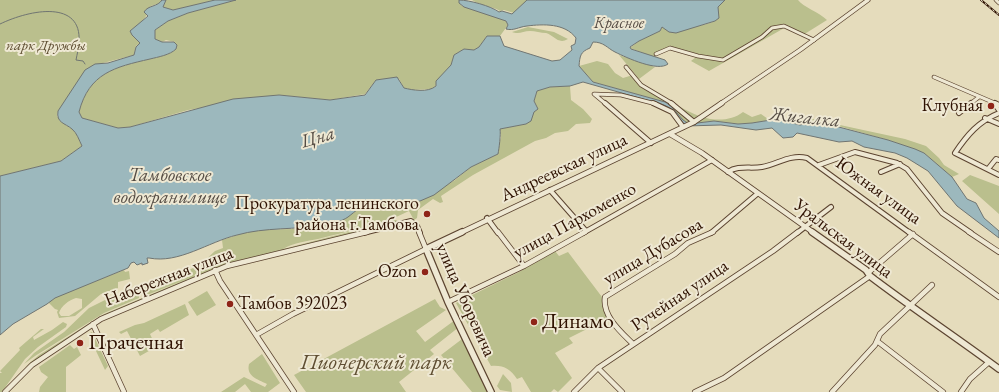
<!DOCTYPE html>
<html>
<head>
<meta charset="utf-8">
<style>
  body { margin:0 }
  canvas { display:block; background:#e5dcbc }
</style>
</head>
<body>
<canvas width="999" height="392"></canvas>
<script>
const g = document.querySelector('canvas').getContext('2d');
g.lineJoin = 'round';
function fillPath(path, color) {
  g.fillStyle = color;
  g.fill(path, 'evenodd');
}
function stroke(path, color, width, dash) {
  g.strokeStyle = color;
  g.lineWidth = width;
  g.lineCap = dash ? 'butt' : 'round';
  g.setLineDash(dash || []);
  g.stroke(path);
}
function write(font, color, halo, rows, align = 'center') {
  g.font = font + ' "EB Garamond",serif';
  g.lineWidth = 4;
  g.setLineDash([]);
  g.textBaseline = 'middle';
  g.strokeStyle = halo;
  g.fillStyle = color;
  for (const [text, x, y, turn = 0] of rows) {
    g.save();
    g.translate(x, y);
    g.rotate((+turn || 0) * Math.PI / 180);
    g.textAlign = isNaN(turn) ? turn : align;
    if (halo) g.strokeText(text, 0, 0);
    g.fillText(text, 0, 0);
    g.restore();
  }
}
const green = new Path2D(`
  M 0,0 L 162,0 L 160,3 L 151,6 C 147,18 138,25 132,35 L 140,43 L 136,46 L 134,55 L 103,63 L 76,86 L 58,111 L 57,116 C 62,123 65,124 72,129 C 77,132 79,140 82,146 L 61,161 L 0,176 Z
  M 166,0 L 215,0 L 173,10 L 163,7 Z
  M 236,0 L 459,0 L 459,3 L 462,6 L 501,18 L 506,21 L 508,25 L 500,36 L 487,36 L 479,47 L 474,50 L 464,49 L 454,55 L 451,65 L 433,89 L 412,90 L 404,88 L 399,79 L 376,80 L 365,94 L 330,100 L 279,95 L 188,110 L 130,127 L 118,128 L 82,118 L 79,112 C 89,73 115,67 150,59 C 158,57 170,55 176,49 L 175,42 L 166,40 L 162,42 L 155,39 L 155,30 L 168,21 L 188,13 Z
  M 472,0 L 528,0 L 514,13 L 504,10 L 500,11 C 492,6 481,6 472,0 Z
  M 725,0 L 798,0 C 803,7 819,12 827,20 L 803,35 L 786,27 L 709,71 L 691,61 L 696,57 L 670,49 L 654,57 L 630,48 L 639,41 L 660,31 L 662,27 C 679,29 698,28 715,21 L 718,14 L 718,7 Z
  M 528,27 L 554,32 L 568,39 C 558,45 554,35 546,33 C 541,33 535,31 530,31 C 523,31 519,35 512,32 Z
  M 619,55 L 655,67 L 639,79 Z
  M 597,61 L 608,64 L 615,73 L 623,78 L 633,75 C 644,87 686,112 702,117 C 715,121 732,121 743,112 L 752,117 L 761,114 L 768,119 L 776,113 L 792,123 L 813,119 L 827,119 L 840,125 L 905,139 L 926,146 L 939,158 L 944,165 L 959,174 L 952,177 L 924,153 L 888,140 L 828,123 L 816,121 L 800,125 L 777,119 L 752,123 L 738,124 L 714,121 L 689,124 L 683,120 L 671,106 L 665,102 L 593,82 L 579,66 Z
  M 570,86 L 571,100 L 583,109 L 592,119 L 590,123 L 576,124 L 568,131 L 555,133 L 546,138 L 535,141 L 473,175 L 441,196 L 443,202 L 440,203 L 433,199 L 418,210 L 417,218 L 414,220 L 409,211 C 381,225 349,231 318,239 C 308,241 292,243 283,249 L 376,225 L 392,219 L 402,222 L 220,267 L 100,317 L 25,367 L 39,355 L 104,314 L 192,277 L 147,295 L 146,293 L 141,295 L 140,289 L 142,288 L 142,285 L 191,269 L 200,265 L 215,251 L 223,248 L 222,240 L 253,230 L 293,229 L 324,225 L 339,222 L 357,210 L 369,205 L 405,200 L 409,203 L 420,201 L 455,180 L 471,167 L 498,154 L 498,144 L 501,138 L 500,129 L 526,124 L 537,107 L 534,101 L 537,91 L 550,87 Z
  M 970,175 L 999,186 L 999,214 L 962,181 Z
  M 555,251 L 559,256 L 568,252 L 602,297 L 609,318 L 569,338 L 573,343 L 555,353 L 572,378 L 558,392 L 554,389 L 551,392 L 531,392 L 522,377 L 517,379 C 510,369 504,365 491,366 L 456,303 L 519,272 Z
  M 124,270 L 125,272 L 129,271 L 130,279 L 118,282 L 118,288 L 101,294 L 75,316 L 59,318 L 57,312 L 58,310 L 55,309 L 48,302 L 55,297 ZM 76,298 L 82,299 L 82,308 L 69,316 L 61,316 L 59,313 C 61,306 69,300 76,298 Z
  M 132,289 L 139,290 L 139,298 L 104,313 L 35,356 L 24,364 L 34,353 L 64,332 L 89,308 L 113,296 L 116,297 Z
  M 207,291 L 216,305 L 197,316 L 188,302 Z
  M 435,299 L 440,307 L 446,310 L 416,331 L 425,342 L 455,320 L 459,327 L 430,350 L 434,354 L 399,382 L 406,392 L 306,392 L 294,375 Z
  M 185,304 L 189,315 L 160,332 L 158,329 L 150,334 L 156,347 L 140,356 L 127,331 L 121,334 L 119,332 L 135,325 L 144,323 Z
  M 63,322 L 67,324 L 66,327 L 38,347 L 25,359 L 2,392 L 0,392 L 0,373 L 2,373 L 0,371 L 20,350 L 19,348 L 41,329 L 44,329 L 33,337 L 34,340 L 52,330 Z
  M 92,332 L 108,366 L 105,370 L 88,334 Z
  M 466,336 L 493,392 L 472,392 L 441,355 Z
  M 70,345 L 74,349 L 77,347 L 81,355 L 66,367 L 66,392 L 39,392 L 40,387 L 48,377 L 41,372 L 39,367 Z
  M 262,354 L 280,383 L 268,392 L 251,392 L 245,384 L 235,392 L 221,392 L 244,377 L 265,387 L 267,384 C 257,379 246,376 249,364 Z
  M 503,374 L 511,383 L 512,392 L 500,390 L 497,386 Z`);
const water = new Path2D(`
  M 162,0 L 166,0 L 163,7 L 173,10 L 215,0 L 236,0 L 188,13 L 168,21 L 155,30 L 155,39 L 162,42 L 174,42 L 177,45 L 176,49 C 170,55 158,57 150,59 C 115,67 89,73 79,112 L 82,118 L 118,128 L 130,127 L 233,99 L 279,95 L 330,100 L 365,95 L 376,80 L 397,77 L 404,88 C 412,90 428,93 436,86 L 436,81 L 451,65 L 454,55 L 464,49 L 474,50 L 479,47 L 487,36 L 500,36 L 504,46 L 552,61 L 560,60 L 572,50 L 571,46 L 575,44 L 576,38 C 565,23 543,24 527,26 C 518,27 514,31 506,29 L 508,25 L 506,21 L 464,7 L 459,3 L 459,0 C 469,0 491,6 499,12 L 502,11 L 512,14 L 527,0 L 725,0 L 718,7 L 719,18 L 715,21 L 676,33 L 669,32 L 662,27 L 660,31 L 639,41 L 630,47 L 631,49 L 665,60 L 668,64 C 658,72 627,58 615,52 C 607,48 604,42 593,42 L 590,48 C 580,52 580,56 579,66 L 593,82 L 665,102 L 671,106 L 683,120 L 689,124 L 714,121 L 738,124 L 752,123 L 777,119 L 800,125 L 816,121 L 888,140 L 915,149 L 924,153 L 952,177 L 967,199 L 976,203 L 984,218 L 999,231 L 999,238 L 957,206 L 928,171 L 907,158 L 895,153 L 864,147 L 852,141 L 839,142 L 797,133 L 793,137 L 783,138 L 772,128 L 756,130 L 721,125 L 686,126 L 670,108 L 664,105 L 583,82 L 570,86 L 550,87 L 537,91 L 534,101 L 538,109 L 534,112 L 531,121 L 526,124 L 500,129 C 501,134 499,149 498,154 L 471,167 L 434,195 L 420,201 L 409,203 L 405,200 C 391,203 373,203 360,208 C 355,211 352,214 348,217 C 341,222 332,223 325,225 C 295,230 265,227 237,235 C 208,242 179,264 149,258 L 147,258 L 148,263 L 142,265 L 142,263 L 137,265 L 134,262 L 131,263 L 128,268 L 55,298 L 47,304 L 13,324 L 0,335 L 0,176 L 61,161 L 82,146 C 79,140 77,133 72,129 C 65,123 56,123 58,111 L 85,70 L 95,64 L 108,63 L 134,55 L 136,47 L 140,43 L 132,35 L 130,31 L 148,16 L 144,12 C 148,5 158,7 162,0 Z`);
const stream = new Path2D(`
  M 0,24 C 31,9 82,0 79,42 C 79,48 77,54 76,60 L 83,61 L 85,64`);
const minorFar2 = new Path2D(`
  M 996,0 L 999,3
  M 656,54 L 670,48 L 698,56 L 723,60 L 762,37 L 772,28 L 784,26 L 814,40
  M 626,67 L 641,85 L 673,104
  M 934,77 L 997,104
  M 606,104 L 594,94 L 621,95 L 656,104
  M 970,104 L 979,97`);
const minorFar1 = new Path2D(`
  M 605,103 L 651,143
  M 653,103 L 672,112 L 683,127
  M 671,103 L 694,122
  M 995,103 L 999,105
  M 999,105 L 996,106 L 999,110
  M 959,113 L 971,103
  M 999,113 C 979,121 967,135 955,153 L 999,175
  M 985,118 L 999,124
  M 819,165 L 855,152 L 897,163 L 907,169 L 942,213 L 971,233
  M 988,169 L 996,159 L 999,160
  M 728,172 C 738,165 750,169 762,167 C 778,164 790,154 807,158 L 910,233
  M 881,172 L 900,164
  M 550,190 L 586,231
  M 487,218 L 498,233
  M 363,233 L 411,221 L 417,226 L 420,233
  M 583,233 L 712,160
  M 711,233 L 757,194
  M 797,233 L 831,207`);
const minor = new Path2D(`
  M 498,232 L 524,266
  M 909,232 L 999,297
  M 969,232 L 999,252
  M 215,270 L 220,281 L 294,392
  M 869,272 L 913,234
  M 448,302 L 524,266 L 585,232
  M 93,324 L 124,392
  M 256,335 L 293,314 L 426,249 L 419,232
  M 877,341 L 943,392
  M 633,344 C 621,332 602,316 605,297 L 675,254 L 688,243 L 713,232
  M 598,368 L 622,392
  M 5,392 L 32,365 L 101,319 L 227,266 L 367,232
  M 574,392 L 598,368 L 773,251 L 798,232
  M 695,392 L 724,378 L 870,276
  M 832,392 L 875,345 L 880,334 L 932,285
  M 961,392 L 970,379 L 989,362`);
const tertiaryFar2 = new Path2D(`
  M 720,104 L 800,50 L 868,0`);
const tertiaryFar1 = new Path2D(`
  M 670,134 L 702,153 L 814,233
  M 460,233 L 694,122 L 722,103`);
const tertiary = new Path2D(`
  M 462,232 L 426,249 L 448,302 L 491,392
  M 812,232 L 866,270 L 870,276 C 912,308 956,337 999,369`);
const rail = new Path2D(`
  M 981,0 L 999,15`);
const markers = [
  [991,106,4,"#8f2418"],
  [427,214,4,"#8f2418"],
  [425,272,4,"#8f2418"],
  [230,304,4,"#8f2418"],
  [534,322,4,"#8f2418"],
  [80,343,4,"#8f2418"]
];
const farParknames = [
  ["парк Дружбы",46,46]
];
const farWaternames = [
  ["Красное",619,24]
];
const poiNames = [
  ["Клубная",983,106],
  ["Прокуратура ленинского",419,204],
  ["района г.Тамбова",419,225],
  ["Ozon",417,272],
  ["Тамбов 392023",238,304,"left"]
];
const streetNames = [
  ["Андреевская улица",564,168,-25],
  ["Южная улица",878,191,36],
  ["улица Пархоменко",575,221,-29],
  ["Уральская улица",843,239,37],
  ["улица Дубасова",653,252,-31],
  ["Набережная улица",169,277,-21],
  ["Ручейная улица",680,296,-34],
  ["улица Уборевича",465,300,66]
];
const waterNames = [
  ["Жигалка",805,118,6],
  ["Цна",318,138,-16],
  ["Тамбовское",170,176],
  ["водохранилище",170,198]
];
const nearPoinames = [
  ["Динамо",542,322],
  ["Прачечная",88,343]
];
const nearParknames = [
  ["Пионерский парк",376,363]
];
fillPath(green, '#babf8d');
fillPath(water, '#9cb8bd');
stroke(water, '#707572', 1);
stroke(stream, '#707572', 1);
stroke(minorFar2, '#5c4430', 4.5);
stroke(minorFar1, '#5c4430', 6);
stroke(minor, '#5c4430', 6);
stroke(tertiaryFar2, '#5c4430', 5);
stroke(tertiaryFar1, '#5c4430', 6);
stroke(tertiary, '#5c4430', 8);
stroke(minorFar2, '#eee8d3', 3);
stroke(minorFar1, '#eee8d3', 4);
stroke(minor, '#eee8d3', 4.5);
stroke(tertiaryFar2, '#eee8d3', 3.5);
stroke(tertiaryFar1, '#eee8d3', 4.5);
stroke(tertiary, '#eee8d3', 5.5);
stroke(rail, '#2e1101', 2);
stroke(rail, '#eee8d3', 1, [2.5]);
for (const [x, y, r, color] of markers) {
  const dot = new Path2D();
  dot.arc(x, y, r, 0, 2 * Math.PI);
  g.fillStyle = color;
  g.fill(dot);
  stroke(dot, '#eee8d3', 1.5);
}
write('italic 15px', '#5f4e32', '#eee8d3', farParknames);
write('italic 16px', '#544b43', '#eee8d3', farWaternames);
write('18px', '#2e1101', '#eee8d3', poiNames, 'right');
write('18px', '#2e1101', '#eee8d3', streetNames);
write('italic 19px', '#544b43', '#eee8d3', waterNames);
write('22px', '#2e1101', '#eee8d3', nearPoinames, 'left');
write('italic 22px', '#5f4e32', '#eee8d3', nearParknames);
</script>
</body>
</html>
